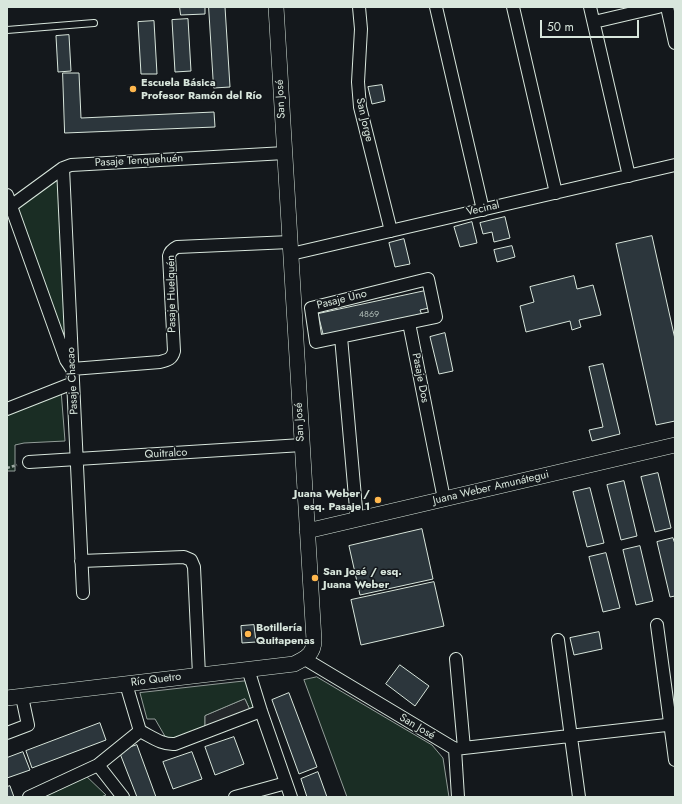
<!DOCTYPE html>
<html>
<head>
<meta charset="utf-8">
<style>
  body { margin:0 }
  #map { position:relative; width:682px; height:804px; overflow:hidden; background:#14181c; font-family:Jost,sans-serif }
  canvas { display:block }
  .frame { position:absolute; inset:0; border:8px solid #d8e6dc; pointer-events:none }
  .scale { position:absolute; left:540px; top:20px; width:99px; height:18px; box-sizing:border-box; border:2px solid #d8e6dc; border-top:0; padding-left:5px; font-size:12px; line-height:14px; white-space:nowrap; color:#d8e6dc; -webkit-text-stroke:3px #14181c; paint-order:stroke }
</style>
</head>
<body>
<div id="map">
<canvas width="682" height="804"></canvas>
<div class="frame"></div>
<div class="scale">50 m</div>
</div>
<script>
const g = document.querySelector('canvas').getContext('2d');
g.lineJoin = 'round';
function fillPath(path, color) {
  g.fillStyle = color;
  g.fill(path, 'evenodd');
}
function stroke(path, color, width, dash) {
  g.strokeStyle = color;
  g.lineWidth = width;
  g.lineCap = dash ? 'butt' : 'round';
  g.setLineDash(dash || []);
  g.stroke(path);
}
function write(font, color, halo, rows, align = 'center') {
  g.font = font + ' Jost,sans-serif';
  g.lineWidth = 3;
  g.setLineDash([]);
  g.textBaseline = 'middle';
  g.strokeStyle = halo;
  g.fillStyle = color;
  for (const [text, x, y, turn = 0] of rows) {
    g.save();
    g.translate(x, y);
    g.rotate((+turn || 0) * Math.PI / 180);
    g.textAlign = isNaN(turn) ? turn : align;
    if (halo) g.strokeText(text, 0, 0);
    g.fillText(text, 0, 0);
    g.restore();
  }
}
const green = new Path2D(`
  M 61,173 L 69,358 L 16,204 Z
  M 61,390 L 65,441 L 24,443 L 15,445 L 15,471 L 7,471 L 7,412 Z
  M 317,677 L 432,745 L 443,758 L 449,797 L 347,797 L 304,680 Z
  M 247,681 L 256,703 L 250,710 L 245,699 L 205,716 L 205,726 L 171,740 L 166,738 L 155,719 L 147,719 L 140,693 Z
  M 83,773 L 106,795 L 101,797 L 47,797 L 45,790 Z`);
const parking = new Path2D(`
  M 245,699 L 250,710 L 203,729 L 205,726 L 205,716 Z`);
const building = new Path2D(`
  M 180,7 L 205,7 L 205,14 L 181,15 Z
  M 209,7 L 225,7 L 230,87 L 214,88 Z
  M 188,19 L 191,71 L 175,72 L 172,20 Z
  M 154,21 L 157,74 L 141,74 L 138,22 Z
  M 69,35 L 71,71 L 58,72 L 56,36 Z
  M 63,73 L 79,73 L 81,118 L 214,112 L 215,127 L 65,133 Z
  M 382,85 L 385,101 L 372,104 L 368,87 Z
  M 505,217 L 510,238 L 494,242 L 492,232 L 483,234 L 480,223 Z
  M 472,222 L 477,243 L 460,247 L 454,227 Z
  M 652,236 L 675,339 L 675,421 L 656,425 L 616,244 Z
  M 404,239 L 410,264 L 395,267 L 389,243 Z
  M 512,246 L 515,257 L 497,262 L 494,250 Z
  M 574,276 L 577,289 L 593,285 L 601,315 L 579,320 L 581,327 L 572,330 L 570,321 L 526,332 L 520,306 L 534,302 L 530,287 Z
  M 425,291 L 429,308 L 420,310 L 422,315 L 324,338 L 318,314 Z
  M 445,333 L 453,371 L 439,374 L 430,337 Z
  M 603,364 L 620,434 L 592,441 L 589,430 L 603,427 L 589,367 Z
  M 658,473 L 671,528 L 655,532 L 641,477 Z
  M 624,481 L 637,536 L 621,540 L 607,485 Z
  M 590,488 L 604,543 L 587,547 L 573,492 Z
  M 422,529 L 433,579 L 360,595 L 349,546 Z
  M 673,538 L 675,544 L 675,596 L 670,597 L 657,542 Z
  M 640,546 L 653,601 L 636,605 L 623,550 Z
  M 606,553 L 620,608 L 603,612 L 589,557 Z
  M 434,582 L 444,626 L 361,645 L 351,600 Z
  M 254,625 L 256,642 L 242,643 L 241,626 Z
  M 599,632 L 602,649 L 574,655 L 570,638 Z
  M 400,665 L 429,686 L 415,706 L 386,684 Z
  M 289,693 L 317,767 L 299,774 L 272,700 Z
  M 100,723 L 106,740 L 32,768 L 26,751 Z
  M 234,737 L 244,764 L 215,775 L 205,747 Z
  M 137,745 L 156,797 L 137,797 L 119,751 Z
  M 23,752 L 30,770 L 7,778 L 7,758 Z
  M 192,752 L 202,779 L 173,789 L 163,762 Z
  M 318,772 L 327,797 L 307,797 L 301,779 Z
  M 10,786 L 14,797 L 7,797 L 7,787 Z`);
const path = new Path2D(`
  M 7,468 L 17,465`);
const service = new Path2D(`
  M 7,30 L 94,23`);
const minor = new Path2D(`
  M 359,7 L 361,29 L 358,82 L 360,107 L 391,231
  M 436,7 L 483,210
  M 513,7 L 556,193
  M 590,7 L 629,176
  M 667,7 L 675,43
  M 594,22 L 658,7
  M 63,168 L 83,593
  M 7,195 L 66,360 L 72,369 L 160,362 C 168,360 172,359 174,351 L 169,256 C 170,251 173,249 177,247 L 290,242
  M 7,207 L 11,206 L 63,168 L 71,165 L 285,153
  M 291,254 L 675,165
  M 428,279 L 436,317 L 316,342 L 311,308 Z
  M 409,323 L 444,499
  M 341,337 L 357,520
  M 7,409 L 73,383
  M 29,462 L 302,445
  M 81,561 L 184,557 L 191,560 L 194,567 L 199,675
  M 657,625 L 675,760
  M 558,640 L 579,797
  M 305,659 L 455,749
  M 456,659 L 464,748
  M 248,669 L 261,711 L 291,797
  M 140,731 C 152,737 162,745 175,744 L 261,711
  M 7,733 L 28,725 L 22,697
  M 455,749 L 675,724
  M 455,749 L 458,797
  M 98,765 L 123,797
  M 29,797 L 98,765 L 140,731 L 126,684
  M 235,797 L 286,783`);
const tertiary = new Path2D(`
  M 307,531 L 675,445
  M 7,698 L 294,664 C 306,658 314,654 314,640 L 276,7`);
const markers = [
  [133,89,4,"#ffb74d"],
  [378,500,4,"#ffb74d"],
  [315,578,4,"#ffb74d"],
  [248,634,4,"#ffb74d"]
];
const numberNames = [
  ["4869",369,315]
];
const poiNames = [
  ["Escuela Básica",141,83],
  ["Profesor Ramón del Río",141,96],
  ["Juana Weber /",370,494,"right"],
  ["esq. Pasaje 1",370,507,"right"],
  ["San José / esq.",323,572],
  ["Juana Weber",323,585],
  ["Botillería",256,628],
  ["Quitapenas",256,641]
];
const streetNames = [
  ["San José",281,99,-93],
  ["San Jorge",364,120,77],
  ["Pasaje Tenquehuén",139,161,-3],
  ["Vecinal",483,209,-13],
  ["Pasaje Huelquén",172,294,-91],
  ["Pasaje Uno",342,300,-14],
  ["Pasaje Dos",420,378,79],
  ["Pasaje Chacao",73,381,-93],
  ["San José",300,422,-93],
  ["Quitralco",166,454,-3],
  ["Juana Weber Amunátegui",491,488,-13],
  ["Río Quetro",156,680,-7],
  ["San José",417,727,31]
];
fillPath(green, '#1a2d24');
stroke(green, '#939e99', 1);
fillPath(parking, '#24282b');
stroke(parking, '#939e99', 1);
fillPath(building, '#2c363c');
stroke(building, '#d8e6dc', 1);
stroke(service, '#d8e6dc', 8);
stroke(minor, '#d8e6dc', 14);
stroke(tertiary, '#d8e6dc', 16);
stroke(path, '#9da8a2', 2.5, [3, 2]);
stroke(service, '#14181c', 6);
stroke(minor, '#14181c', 12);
stroke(tertiary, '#14181c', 15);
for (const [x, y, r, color] of markers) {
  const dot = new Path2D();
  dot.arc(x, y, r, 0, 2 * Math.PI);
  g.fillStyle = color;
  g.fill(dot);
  stroke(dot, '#14181c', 1.5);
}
write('9px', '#adbab4', null, numberNames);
write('bold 11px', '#d8e6dc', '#14181c', poiNames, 'left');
write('11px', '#d8e6dc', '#14181c', streetNames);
</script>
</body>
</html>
